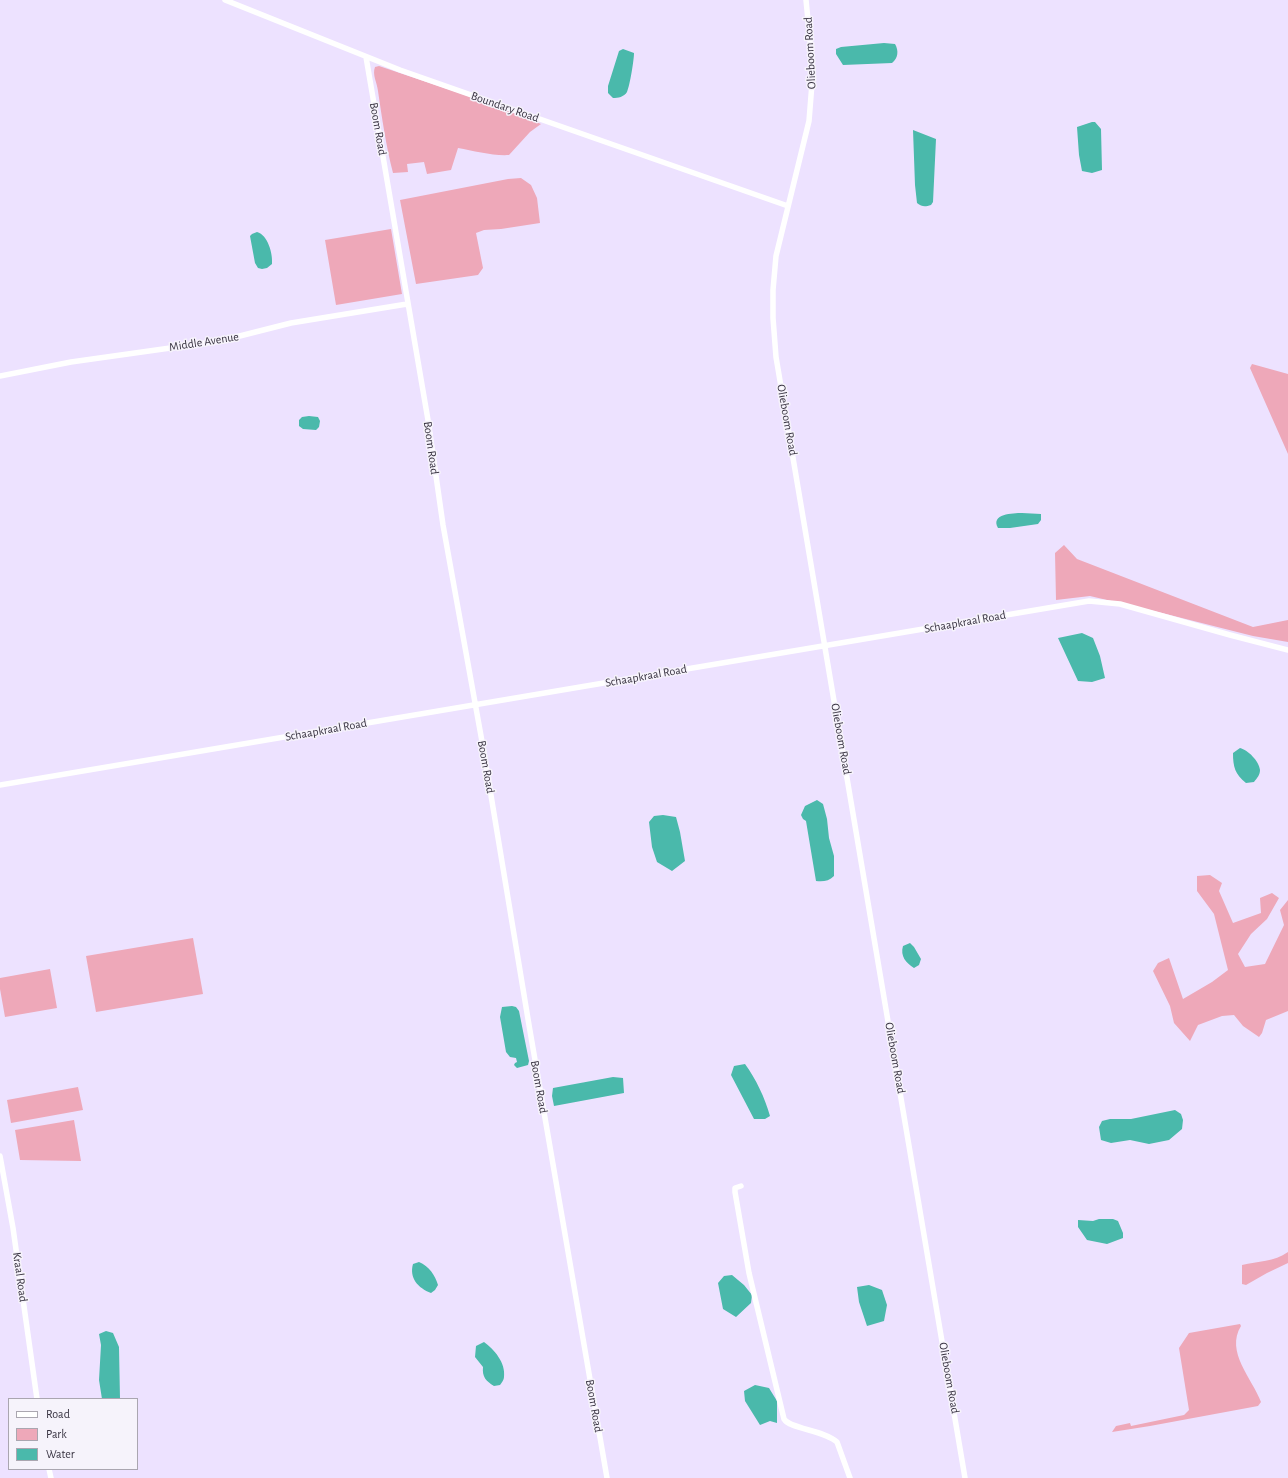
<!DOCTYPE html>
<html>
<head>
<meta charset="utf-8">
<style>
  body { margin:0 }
  #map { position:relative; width:1288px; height:1478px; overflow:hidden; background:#ede2ff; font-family:"Alegreya Sans",sans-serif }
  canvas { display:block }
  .legend { position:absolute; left:8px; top:1398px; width:130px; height:72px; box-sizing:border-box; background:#f6f3fb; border:1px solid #aaa6b0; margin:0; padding:5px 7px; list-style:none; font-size:12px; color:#373240 }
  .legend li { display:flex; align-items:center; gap:8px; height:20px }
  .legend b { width:20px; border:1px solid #aaa6b0 }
</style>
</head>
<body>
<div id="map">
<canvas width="1288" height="1478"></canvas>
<ul class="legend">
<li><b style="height:5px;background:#fff"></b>Road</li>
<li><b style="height:11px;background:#eea8b9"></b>Park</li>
<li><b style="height:11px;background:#4ab9ab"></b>Water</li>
</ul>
</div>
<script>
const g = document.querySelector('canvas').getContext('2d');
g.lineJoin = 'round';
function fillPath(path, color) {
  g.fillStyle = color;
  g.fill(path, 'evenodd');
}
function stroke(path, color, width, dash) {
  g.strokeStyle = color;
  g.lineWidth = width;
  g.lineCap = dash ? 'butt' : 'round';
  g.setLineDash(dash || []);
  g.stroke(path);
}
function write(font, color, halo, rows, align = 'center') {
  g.font = font + ' "Alegreya Sans",sans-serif';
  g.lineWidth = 3;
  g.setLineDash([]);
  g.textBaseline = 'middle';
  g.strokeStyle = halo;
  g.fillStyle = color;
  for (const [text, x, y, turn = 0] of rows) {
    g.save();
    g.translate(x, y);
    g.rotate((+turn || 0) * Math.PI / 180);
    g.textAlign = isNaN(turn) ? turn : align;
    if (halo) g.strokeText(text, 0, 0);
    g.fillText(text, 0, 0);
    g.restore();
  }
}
const green = new Path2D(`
  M 379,66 L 480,100 L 541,124 L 530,132 L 509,155 C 493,156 474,151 458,148 L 451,170 L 427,174 L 424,162 L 407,164 L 408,172 L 393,173 C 386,146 382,118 378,91 C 377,82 372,75 375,67 Z
  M 521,178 L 531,185 L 537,198 L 540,223 L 501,229 L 484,230 L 476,233 L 483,268 L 478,275 L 416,284 L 400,200 L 508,179 Z
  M 391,229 L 402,294 L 336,305 L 325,240 Z
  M 1252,364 L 1288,374 L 1288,454 L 1250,368 Z
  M 1064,545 L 1077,559 L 1253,627 L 1288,620 L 1288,642 L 1253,636 L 1162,613 L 1090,596 L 1056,600 L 1055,553 Z
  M 1210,875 L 1222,883 L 1219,891 L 1233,923 L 1261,913 L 1260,898 L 1272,893 L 1279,898 L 1267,919 L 1251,934 L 1238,954 L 1245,967 L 1265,964 L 1284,925 L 1280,910 L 1288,900 L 1288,1011 L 1266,1020 L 1262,1033 L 1259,1037 L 1243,1026 L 1234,1015 L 1222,1016 L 1198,1025 L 1190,1041 L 1174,1023 L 1170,1006 L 1153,971 L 1158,963 L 1169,958 L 1183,999 L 1212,982 L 1228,970 L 1214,914 L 1197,891 L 1197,876 Z
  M 193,938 L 203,994 L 96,1012 L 86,956 Z
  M 50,969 L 57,1008 L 5,1017 L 0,989 L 0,978 Z
  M 78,1087 L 83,1110 L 11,1123 L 7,1100 Z
  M 74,1120 L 81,1161 L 20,1160 L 15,1130 Z
  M 1288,1252 L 1288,1263 L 1267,1273 L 1246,1285 L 1242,1284 L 1242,1265 C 1258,1261 1274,1262 1288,1252 Z
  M 1240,1324 L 1241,1326 C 1225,1352 1252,1378 1261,1402 L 1258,1406 L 1150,1426 L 1112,1432 L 1116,1426 L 1130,1423 L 1131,1426 L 1184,1415 L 1189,1410 L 1179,1348 L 1189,1333 Z`);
const water = new Path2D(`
  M 884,43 L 895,44 C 899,51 898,58 892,63 L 843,65 L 836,54 L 836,49 L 841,47 Z
  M 623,49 L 634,53 C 634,60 630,85 627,92 C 624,97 618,98 613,98 L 608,93 L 608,86 L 619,51 Z
  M 1092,122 L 1095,122 L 1101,129 L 1102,170 L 1092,173 L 1082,171 L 1079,155 L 1077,127 Z
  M 913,130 L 936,139 L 933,202 L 931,205 C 925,207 922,207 917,203 L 915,185 Z
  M 257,232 C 268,235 273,254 272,264 L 267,268 L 262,269 L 258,268 L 255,263 L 250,236 L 252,234 Z
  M 309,416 L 318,417 L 320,421 L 319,427 L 316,430 L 303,429 L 299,426 L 299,420 L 302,417 Z
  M 1022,513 L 1041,514 L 1041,520 L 1038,524 L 1010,528 L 998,528 C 990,514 1013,513 1022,513 Z
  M 1082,633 L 1093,638 L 1100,656 L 1105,678 L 1092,682 L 1078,681 L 1058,638 Z
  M 1240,748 C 1248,750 1259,761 1260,770 C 1260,775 1257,778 1254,782 L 1246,783 C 1235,774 1233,767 1233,753 Z
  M 817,800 L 823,804 L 827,819 L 829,838 L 834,856 L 834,876 C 829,881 823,882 816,881 L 806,821 L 803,819 L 801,815 L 805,806 Z
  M 663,815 L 676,817 L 680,832 L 685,861 L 672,871 L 657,862 L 652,847 L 649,822 L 654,816 Z
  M 910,943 L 914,947 L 921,959 L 919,965 L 914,968 C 906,963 900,956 903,946 Z
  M 512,1006 L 516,1007 L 519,1011 L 529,1061 L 528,1065 L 517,1068 L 514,1065 L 515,1063 L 517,1062 L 516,1058 L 510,1057 L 506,1052 L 500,1017 L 502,1007 Z
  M 745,1064 C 756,1079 765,1098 770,1116 L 765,1119 L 754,1119 L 731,1075 L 734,1066 Z
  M 613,1077 L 623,1078 L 624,1093 L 554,1106 L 552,1096 L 553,1088 Z
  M 1175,1110 L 1181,1114 L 1183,1120 L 1182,1129 L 1169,1140 L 1149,1144 L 1130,1140 L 1111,1143 L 1101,1140 L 1099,1127 L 1102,1121 L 1110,1119 L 1131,1119 Z
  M 1099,1219 L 1113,1219 L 1118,1221 L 1123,1233 L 1123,1238 L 1107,1244 L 1087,1240 L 1078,1227 L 1078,1220 L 1093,1221 Z
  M 419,1262 C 429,1266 435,1275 438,1285 L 435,1290 L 431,1293 C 418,1288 409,1278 413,1264 Z
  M 732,1275 L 744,1285 L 752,1295 L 751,1303 L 736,1317 L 723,1309 L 718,1283 L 724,1276 Z
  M 869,1285 L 882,1290 L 887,1305 L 884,1321 L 867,1326 L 859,1302 L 857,1287 Z
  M 106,1331 L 113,1333 L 119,1347 L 120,1399 L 102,1399 L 99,1380 L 101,1345 L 99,1334 Z
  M 484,1342 C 494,1349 506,1363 504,1377 C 504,1380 502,1382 500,1385 L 494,1386 C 486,1381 482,1377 483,1367 L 475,1357 L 476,1346 Z
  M 755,1385 L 769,1388 L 777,1401 L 777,1423 L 770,1421 L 760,1425 L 745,1401 L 744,1391 Z`);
const minor = new Path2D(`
  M 225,0 L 400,70 L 788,206
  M 806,0 L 813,71 L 809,121 L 776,256 L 773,290 L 773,318 L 776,357 L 965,1478
  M 366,57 L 428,420 L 443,525 L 483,747 L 529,1025 L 607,1478
  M 0,376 L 71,362 L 220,341 L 291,323 L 407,304
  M 0,785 L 1089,601 L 1120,604 L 1230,635 L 1288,650
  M 0,1156 L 13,1228 L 37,1399
  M 741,1186 L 735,1188 L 735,1192 L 749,1273 L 784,1419 C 790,1429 824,1430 837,1442 L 850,1478
  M 49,1469 L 51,1478`);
const streetNames = [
  ["Olieboom Road",810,53,-93],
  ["Boundary Road",505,107,19],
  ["Boom Road",378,129,80],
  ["Middle Avenue",204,342,-9],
  ["Olieboom Road",787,420,80],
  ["Boom Road",431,448,82],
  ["Schaapkraal Road",965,622,-10],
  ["Schaapkraal Road",646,676,-10],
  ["Schaapkraal Road",326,730,-10],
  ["Olieboom Road",841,739,80],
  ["Boom Road",486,767,80],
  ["Olieboom Road",895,1058,80],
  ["Boom Road",539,1087,80],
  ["Kraal Road",20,1277,82],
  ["Olieboom Road",949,1378,80],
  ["Boom Road",594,1406,80]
];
fillPath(green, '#eea8b9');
fillPath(water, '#4ab9ab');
stroke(minor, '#fff', 5.5);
write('12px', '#373240', '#f6f3fb', streetNames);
</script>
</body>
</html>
